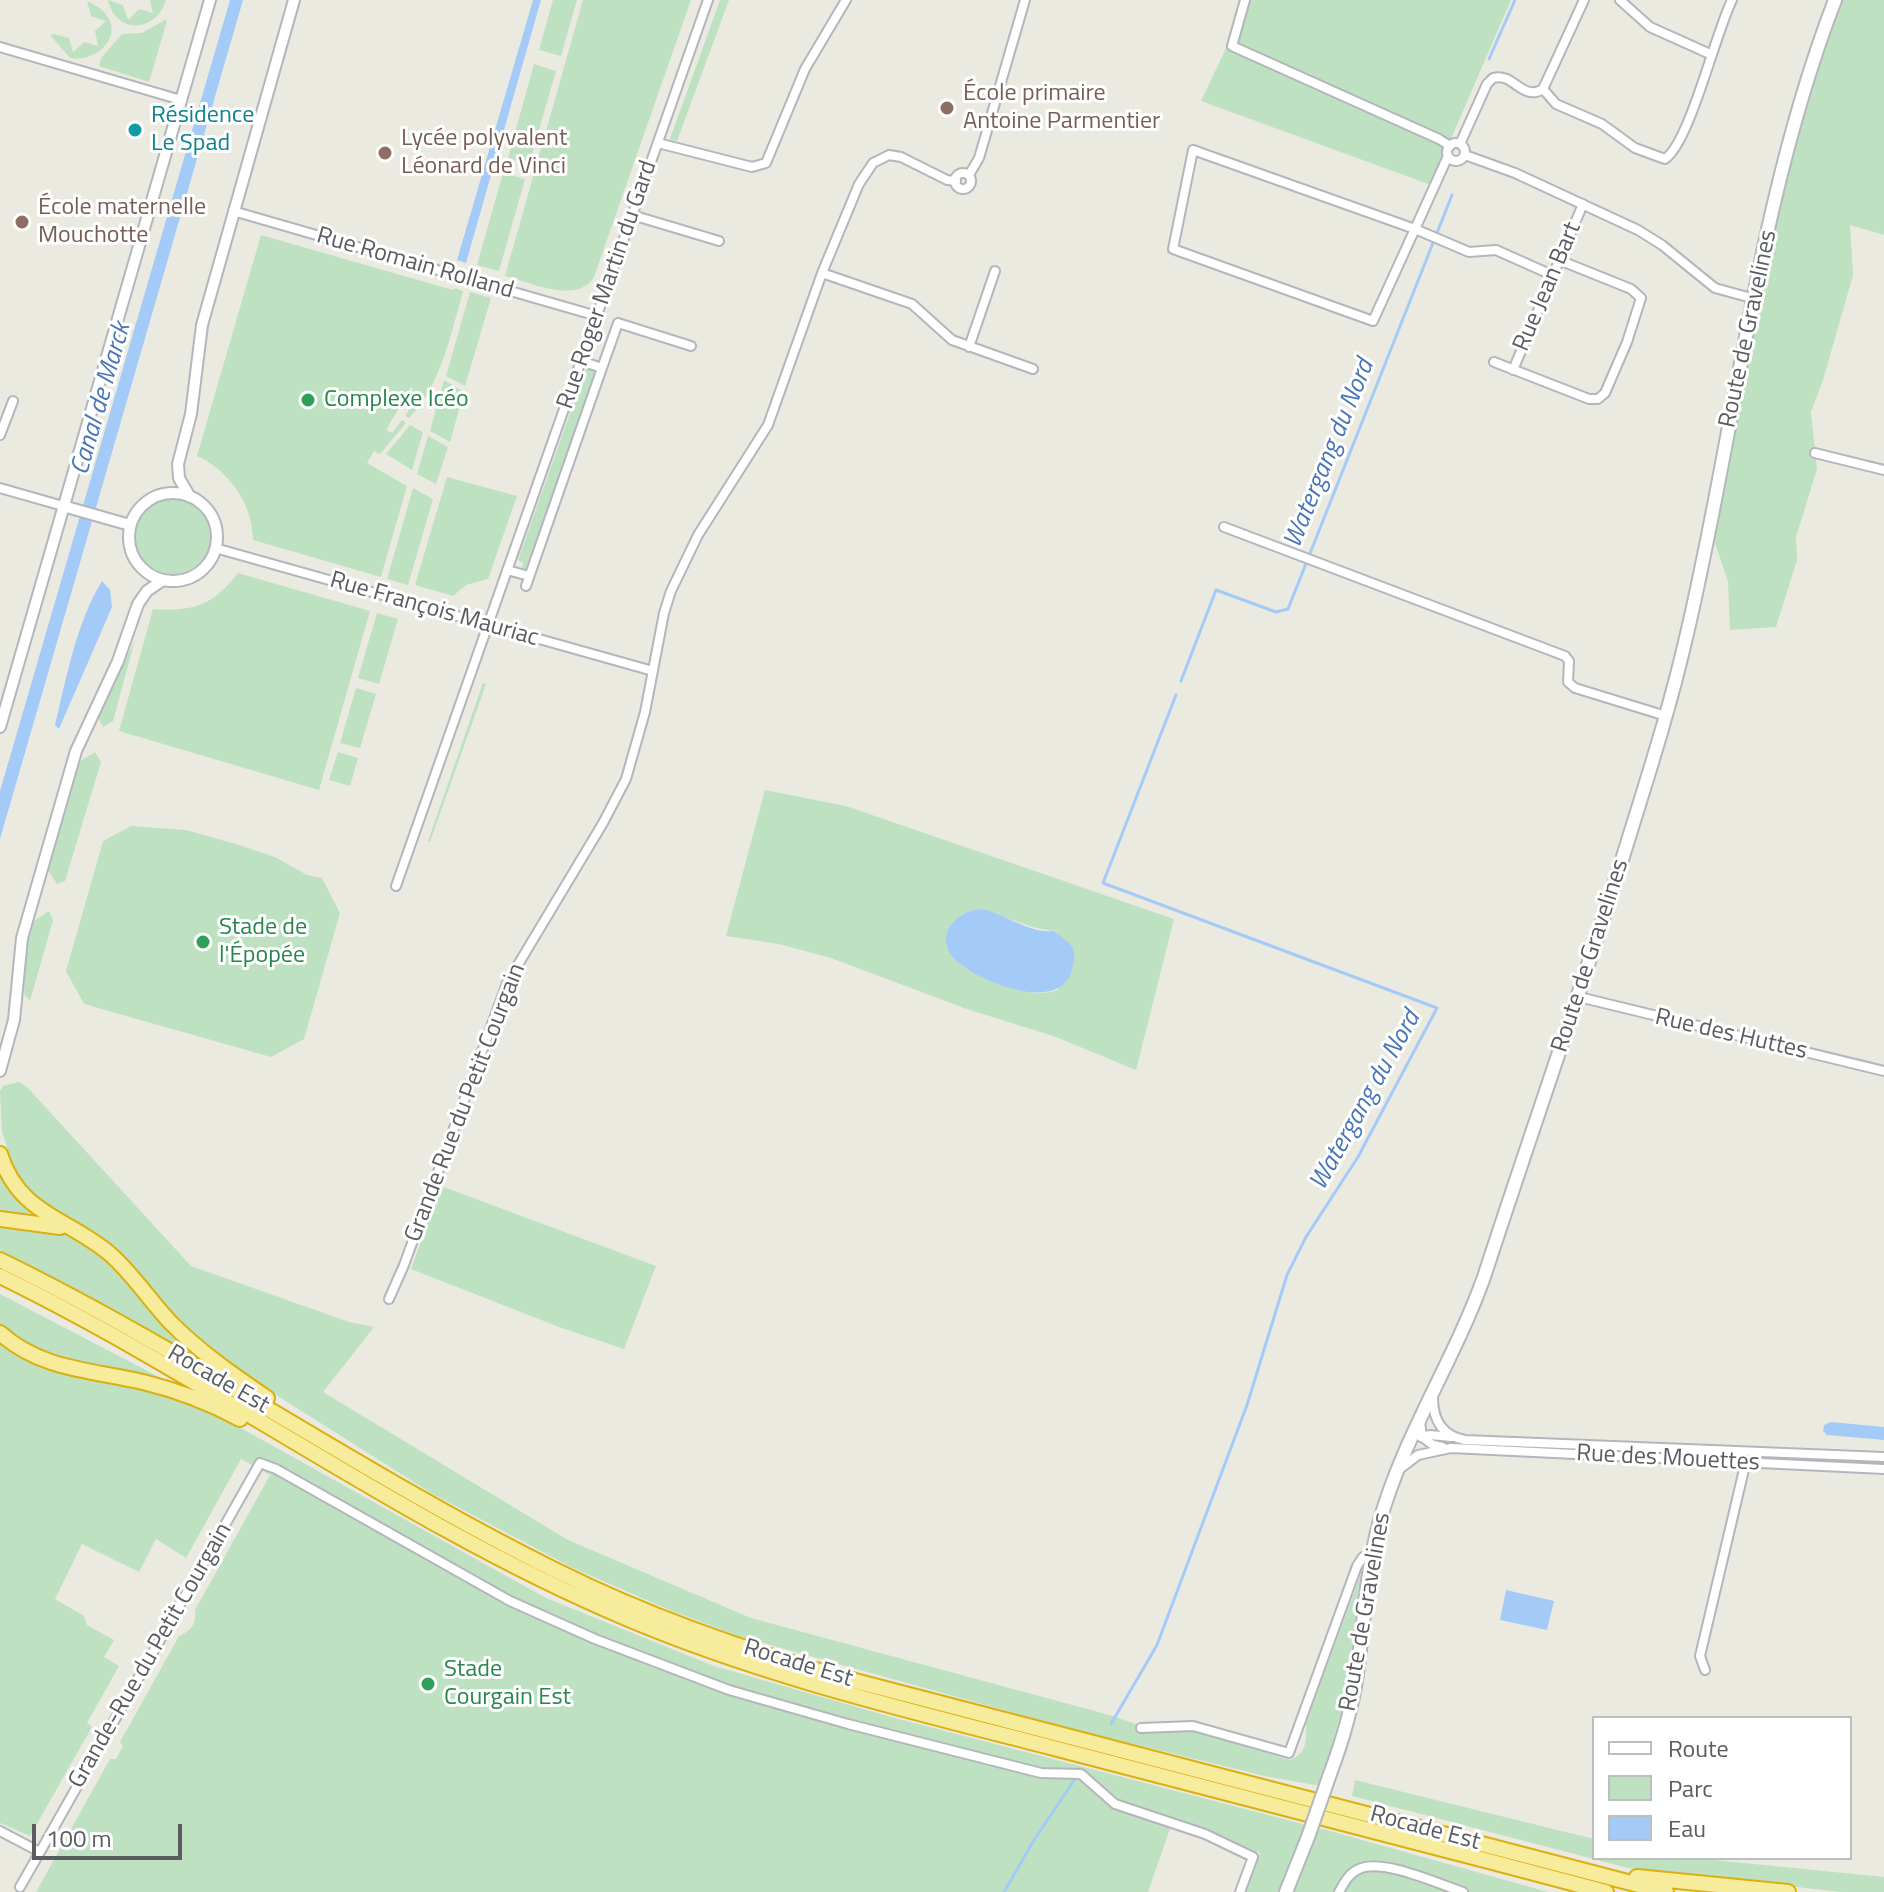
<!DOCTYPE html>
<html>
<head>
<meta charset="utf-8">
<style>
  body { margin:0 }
  #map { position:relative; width:1884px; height:1892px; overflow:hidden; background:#ebeae1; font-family:"Titillium Web",sans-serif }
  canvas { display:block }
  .legend { position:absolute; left:1592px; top:1716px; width:260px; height:144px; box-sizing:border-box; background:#fff; border:2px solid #bdbec0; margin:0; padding:10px 14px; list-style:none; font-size:24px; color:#595c61 }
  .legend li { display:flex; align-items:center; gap:16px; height:40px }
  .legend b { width:40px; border:2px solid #bdbec0 }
  .scale { position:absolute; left:32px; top:1824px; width:150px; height:36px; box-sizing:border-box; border:4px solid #595c61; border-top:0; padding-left:10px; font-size:24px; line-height:28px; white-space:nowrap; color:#595c61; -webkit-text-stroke:6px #fff; paint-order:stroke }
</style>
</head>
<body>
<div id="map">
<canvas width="1884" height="1892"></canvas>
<ul class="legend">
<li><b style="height:10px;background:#fff"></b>Route</li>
<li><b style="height:22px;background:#bee1c2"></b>Parc</li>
<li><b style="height:22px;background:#a4cbf8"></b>Eau</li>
</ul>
<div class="scale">100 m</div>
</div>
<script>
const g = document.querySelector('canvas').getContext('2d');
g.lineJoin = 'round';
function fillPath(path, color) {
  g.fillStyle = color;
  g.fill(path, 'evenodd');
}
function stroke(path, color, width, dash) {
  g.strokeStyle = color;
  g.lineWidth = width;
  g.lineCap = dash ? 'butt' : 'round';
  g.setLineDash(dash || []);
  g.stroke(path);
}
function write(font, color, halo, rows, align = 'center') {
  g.font = font + ' "Titillium Web",sans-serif';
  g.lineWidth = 6;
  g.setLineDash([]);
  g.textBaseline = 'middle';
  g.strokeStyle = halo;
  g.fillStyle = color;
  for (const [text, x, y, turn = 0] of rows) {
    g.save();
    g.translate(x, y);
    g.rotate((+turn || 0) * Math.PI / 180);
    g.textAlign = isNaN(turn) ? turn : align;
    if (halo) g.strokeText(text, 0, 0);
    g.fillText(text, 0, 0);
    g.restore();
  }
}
const green = new Path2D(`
  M 108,0 L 123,5 L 128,20 L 139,9 L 153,13 L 150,0 L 166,0 C 156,33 116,35 108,0 Z
  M 553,0 L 577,0 L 561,56 L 539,50 Z
  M 583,0 L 691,0 L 594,277 C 578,305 529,282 505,276 Z
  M 720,0 L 729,0 L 677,141 L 670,139 Z
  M 1249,0 L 1511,0 L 1431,185 L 1201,101 Z
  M 1843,0 L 1884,0 L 1884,235 L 1850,225 L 1853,275 L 1823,380 L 1811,412 L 1817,469 L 1796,537 L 1797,560 L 1776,627 L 1730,630 L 1728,582 L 1713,537 C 1749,357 1778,173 1843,0 Z
  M 87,1 C 135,22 104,64 70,58 L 50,35 L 54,34 L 69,38 L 73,52 L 84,42 L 98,46 L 95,31 L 106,21 L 91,16 Z
  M 165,20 L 167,21 L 149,82 L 99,66 L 101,58 L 122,34 L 142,33 Z
  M 534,64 L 556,71 L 529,164 L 508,158 Z
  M 503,173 L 525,179 L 499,271 L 477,265 Z
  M 261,235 L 453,290 L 455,288 L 463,291 C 451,334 441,385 409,418 L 405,416 L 411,407 L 405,404 L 413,389 L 411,387 L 386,430 L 392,433 L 402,420 L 406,423 L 380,454 L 374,451 L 367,463 L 407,486 L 381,577 L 253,540 C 253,505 229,470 197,456 Z
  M 470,292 L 491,298 L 465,386 L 446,376 Z
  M 586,368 L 596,372 L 526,569 L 522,568 L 523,563 L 518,560 Z
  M 444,380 L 464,392 L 450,442 L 430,431 Z
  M 410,425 L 423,432 L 412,470 L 386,454 Z
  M 428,436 L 448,447 L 436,484 L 417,474 Z
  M 447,477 L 517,496 L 488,579 L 466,585 L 453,596 L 415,585 Z
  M 413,488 L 433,499 L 408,585 L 387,579 Z
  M135 536a38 38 0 1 1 76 0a38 38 0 1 1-76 0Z
  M 238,573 L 370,611 L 319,790 L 119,731 L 153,609 C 194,612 213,605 238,573 Z
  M 377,613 L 398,619 L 379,684 L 358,678 Z
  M 135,640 L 113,721 L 103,727 L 98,717 Z
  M 483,683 L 486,684 L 430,842 L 428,841 Z
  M 356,688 L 376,694 L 360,748 L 340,743 Z
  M 95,752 L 101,762 L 65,881 L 57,884 L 48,870 L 80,761 Z
  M 338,752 L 358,758 L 350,786 L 329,780 Z
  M 765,790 L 846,806 L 1174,919 L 1136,1070 L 1056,1037 L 967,1009 L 831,958 L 779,944 L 726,936 ZM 982,909 L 1032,927 L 1057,932 L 1058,990 C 1052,992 1046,993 1039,993 C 1021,993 969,974 957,961 C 936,936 952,911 982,909 Z
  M 131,826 L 186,830 L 239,845 L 275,857 L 307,875 L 322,878 L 340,913 L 304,1039 L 271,1057 L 84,1004 L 66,971 L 103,841 Z
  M 49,911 L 53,920 L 30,1001 L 24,994 L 25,952 L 34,921 Z
  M 19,1082 L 27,1087 L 191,1266 L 349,1322 L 374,1327 L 323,1392 L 568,1540 L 751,1618 L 1113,1716 L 1158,1732 L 1189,1730 L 1290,1760 C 1308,1752 1306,1741 1306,1723 L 1364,1566 L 1350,1678 L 1321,1786 L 1269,1777 L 1072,1729 L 738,1636 L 667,1609 L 573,1568 L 431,1493 L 254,1381 L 209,1349 L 165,1305 L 114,1247 L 33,1197 L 15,1173 L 2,1132 L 0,1091 L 3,1086 Z
  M 0,1165 L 42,1216 L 32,1218 L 0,1214 Z
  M 441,1186 L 656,1266 L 624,1349 L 559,1327 L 411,1269 Z
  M 0,1225 L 53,1229 L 102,1251 L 214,1366 L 0,1250 Z
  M 0,1294 L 184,1390 L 192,1406 L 239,1427 L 546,1598 L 714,1666 L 895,1718 L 1330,1831 L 1548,1892 L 1246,1892 L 1260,1853 L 1203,1829 L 1173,1820 L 1148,1892 L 36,1892 L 110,1759 L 116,1759 L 123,1746 L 120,1742 L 179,1636 C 191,1631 197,1623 195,1610 L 270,1475 L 241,1459 L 186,1558 L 156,1539 L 139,1572 L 82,1544 L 55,1599 L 84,1616 L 87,1625 L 114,1640 L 104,1657 L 119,1666 L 87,1723 L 92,1727 L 30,1836 L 0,1823 Z
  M 1355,1780 L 1594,1839 L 1594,1858 L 1694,1858 L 1884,1877 L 1884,1892 L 1841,1892 L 1628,1868 L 1352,1796 Z`);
const water = new Path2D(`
  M 230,0 L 243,0 L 0,839 L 0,791 Z
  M 533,0 L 541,0 L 466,263 L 457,260 Z
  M 102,581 L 110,590 L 112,607 L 59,729 L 55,725 C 66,679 77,621 102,581 Z
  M 982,909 C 1005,914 1030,934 1054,931 C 1070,944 1079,946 1072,970 C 1060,1014 983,983 959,963 C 932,941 951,911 982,909 Z
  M 1831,1422 L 1884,1427 L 1884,1440 L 1827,1435 L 1823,1431 L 1824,1425 Z
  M 1506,1590 L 1554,1601 L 1547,1630 L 1500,1620 Z`);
const stream = new Path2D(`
  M 1489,59 L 1515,0
  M 1181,681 L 1216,590 L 1276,612 L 1288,609 L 1452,195
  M 1111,1724 L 1157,1645 L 1247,1405 L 1287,1275 L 1306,1237 L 1358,1157 L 1437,1008 L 1103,883 L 1176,695
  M 1004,1892 L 1034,1840 L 1075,1779`);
const minor = new Path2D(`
  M 1245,0 L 1232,46 L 1439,139 L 1450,146
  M 1620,0 L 1650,27 L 1710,54
  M 0,47 L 181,100
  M 1543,89 L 1556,104 L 1602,124 L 1635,148 L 1665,159 C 1690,142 1715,34 1732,0
  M 658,143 L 752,167 L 766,163 L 805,69 L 846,0
  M1447 152a9 9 0 1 1 18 0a9 9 0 1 1-18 0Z
  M 1460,144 L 1487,84 L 1493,78 C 1514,72 1522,102 1543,89 L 1584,0
  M 1465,155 L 1515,173 L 1638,230 L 1662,245 L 1715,288 L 1755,299
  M 1448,156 L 1415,229 L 1414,231 L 1373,321 L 1173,249 L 1193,150 L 1415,229 L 1469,252 L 1496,250 L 1552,275
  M955 181a8 8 0 1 1 16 0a8 8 0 1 1-16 0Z
  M 969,175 L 979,158 L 1025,0
  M 233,211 L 597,316
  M 632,215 L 719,241
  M 822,273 L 912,304 L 952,340 L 1033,369
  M 969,347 L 995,271
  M 581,361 L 602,368 L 618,323 L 691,346
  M 1494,362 L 1589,399 L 1598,399 L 1605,393 L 1627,342 L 1641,298 L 1631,289 L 1559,260
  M 1513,370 L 1583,204
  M 0,435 L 13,401
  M 1815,453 L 1884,470
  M 0,488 L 63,506
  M 1224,527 L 1565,656 L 1569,661 L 1568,682 L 1575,688 L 1666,716
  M 215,548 L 653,671
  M 507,570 L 529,576
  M 526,586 L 602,368
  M 396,886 L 708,0
  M 1579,997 L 1884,1071
  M 389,1299 L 404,1265 L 507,983 L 603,823 L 626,779 L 645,712 L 664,613 L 671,591 L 698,535 L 768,425 L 822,273 L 859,184 L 873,163 L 889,155 L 901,157 L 947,180 L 956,181
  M 1433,1398 C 1433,1421 1443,1436 1465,1440 L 1884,1457
  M 1420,1422 L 1422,1437 L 1433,1445 L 1442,1447
  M 1421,1437 L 1430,1435 L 1451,1437
  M 1401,1468 L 1418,1455 L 1451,1448 L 1884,1469
  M 1705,1670 L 1700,1656 L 1746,1461
  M 1141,1728 L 1193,1726 L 1289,1753 L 1357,1566 L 1363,1557 L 1373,1554
  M 0,1831 L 40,1852 L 260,1463 L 276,1469 L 510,1601 L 595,1639 L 729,1690 L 848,1724 L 1041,1773 L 1081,1774 L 1115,1804 L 1205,1834 L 1253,1857 L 1240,1892
  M 20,1887 L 40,1852
  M 1339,1892 C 1344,1883 1349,1873 1359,1869 C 1383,1858 1438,1884 1463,1892`);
const tertiary = new Path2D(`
  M129 537a44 44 0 1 1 88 0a44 44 0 1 1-88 0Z
  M 190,497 L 179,478 L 178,464 L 191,414 L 202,325 L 294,0
  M 63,506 L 130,525
  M 0,727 L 210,0
  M 0,1071 L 14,1020 L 22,938 L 76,751 L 118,661 L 138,604 L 147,591 L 163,580`);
const secondary = new Path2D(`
  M 1330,1774 C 1342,1742 1352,1709 1357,1674 C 1364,1624 1366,1573 1379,1524 C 1403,1437 1454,1361 1484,1277 C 1531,1133 1581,991 1626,847 C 1647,779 1669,711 1685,642 C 1736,429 1756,205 1835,0
  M 1286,1892 L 1308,1837`);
const trunk = new Path2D(`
  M 0,1154 C 19,1215 68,1218 110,1254 C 133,1274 150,1301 171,1323 C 200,1352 233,1375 267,1398
  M 0,1219 L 60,1227
  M 0,1260 C 191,1353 365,1476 555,1570 C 651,1618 752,1653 855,1681 L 1666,1892
  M 0,1276 C 213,1380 407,1526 626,1618 C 763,1676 907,1710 1050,1747 C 1236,1795 1421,1843 1606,1892
  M 0,1333 C 41,1370 92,1370 143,1382 C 176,1390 210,1403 240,1419
  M 1637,1877 L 1788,1892`);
const secondaryBridge = new Path2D(`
  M 1308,1837 L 1330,1774`);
const markers = [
  [947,108,8,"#8d6e63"],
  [135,130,8,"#0f9aa8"],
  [385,153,8,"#8d6e63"],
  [22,222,8,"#8d6e63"],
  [308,400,8,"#2e9e5b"],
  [203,942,8,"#2e9e5b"],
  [428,1684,8,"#2e9e5b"]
];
const educationNames = [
  ["École primaire",963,94],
  ["Antoine Parmentier",963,122],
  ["Lycée polyvalent",401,139],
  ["Léonard de Vinci",401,167],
  ["École maternelle",38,208],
  ["Mouchotte",38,236]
];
const cultureNames = [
  ["Résidence",151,116],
  ["Le Spad",151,144]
];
const streetNames = [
  ["Rue Romain Rolland",415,264,16],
  ["Rue Roger Martin du Gard",608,285,-71],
  ["Rue Jean Bart",1548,287,-67],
  ["Route de Gravelines",1749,329,-78],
  ["Rue François Mauriac",434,610,16],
  ["Route de Gravelines",1591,956,-72],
  ["Rue des Huttes",1731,1035,13],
  ["Grande Rue du Petit Courgain",466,1103,-69],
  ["Rocade Est",218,1380,30],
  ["Rue des Mouettes",1668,1459,3],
  ["Route de Gravelines",1366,1612,-80],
  ["Grande-Rue du Petit Courgain",151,1656,-60],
  ["Rocade Est",798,1664,17],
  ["Rocade Est",1425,1829,15]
];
const leisureNames = [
  ["Complexe Icéo",324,400],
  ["Stade de",219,928],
  ["l'Épopée",219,956],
  ["Stade",444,1670],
  ["Courgain Est",444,1698]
];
const waterNames = [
  ["Canal de Marck",102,399,-74],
  ["Watergang du Nord",1330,454,-68],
  ["Watergang du Nord",1366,1101,-61]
];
fillPath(green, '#bee1c2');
fillPath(water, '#a4cbf8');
stroke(stream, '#a4cbf8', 3);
stroke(minor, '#b3b6bb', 12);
stroke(tertiary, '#b3b6bb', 14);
stroke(secondary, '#b4b7bc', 16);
stroke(trunk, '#dcaf10', 18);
stroke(minor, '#fff', 8);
stroke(tertiary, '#fff', 10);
stroke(secondary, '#fff', 12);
stroke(trunk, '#f7ec9b', 14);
stroke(secondaryBridge, '#b4b7bc', 16, []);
stroke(secondaryBridge, '#fff', 12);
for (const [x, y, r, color] of markers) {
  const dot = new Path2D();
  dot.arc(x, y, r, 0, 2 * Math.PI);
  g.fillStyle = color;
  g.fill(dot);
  stroke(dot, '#fff', 3);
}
write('24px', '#785e54', '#fff', educationNames, 'left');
write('24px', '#0d838f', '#fff', cultureNames, 'left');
write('24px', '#595c61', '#fff', streetNames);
write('24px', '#27864d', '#fff', leisureNames, 'left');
write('italic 26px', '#4975b9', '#fff', waterNames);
</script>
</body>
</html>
